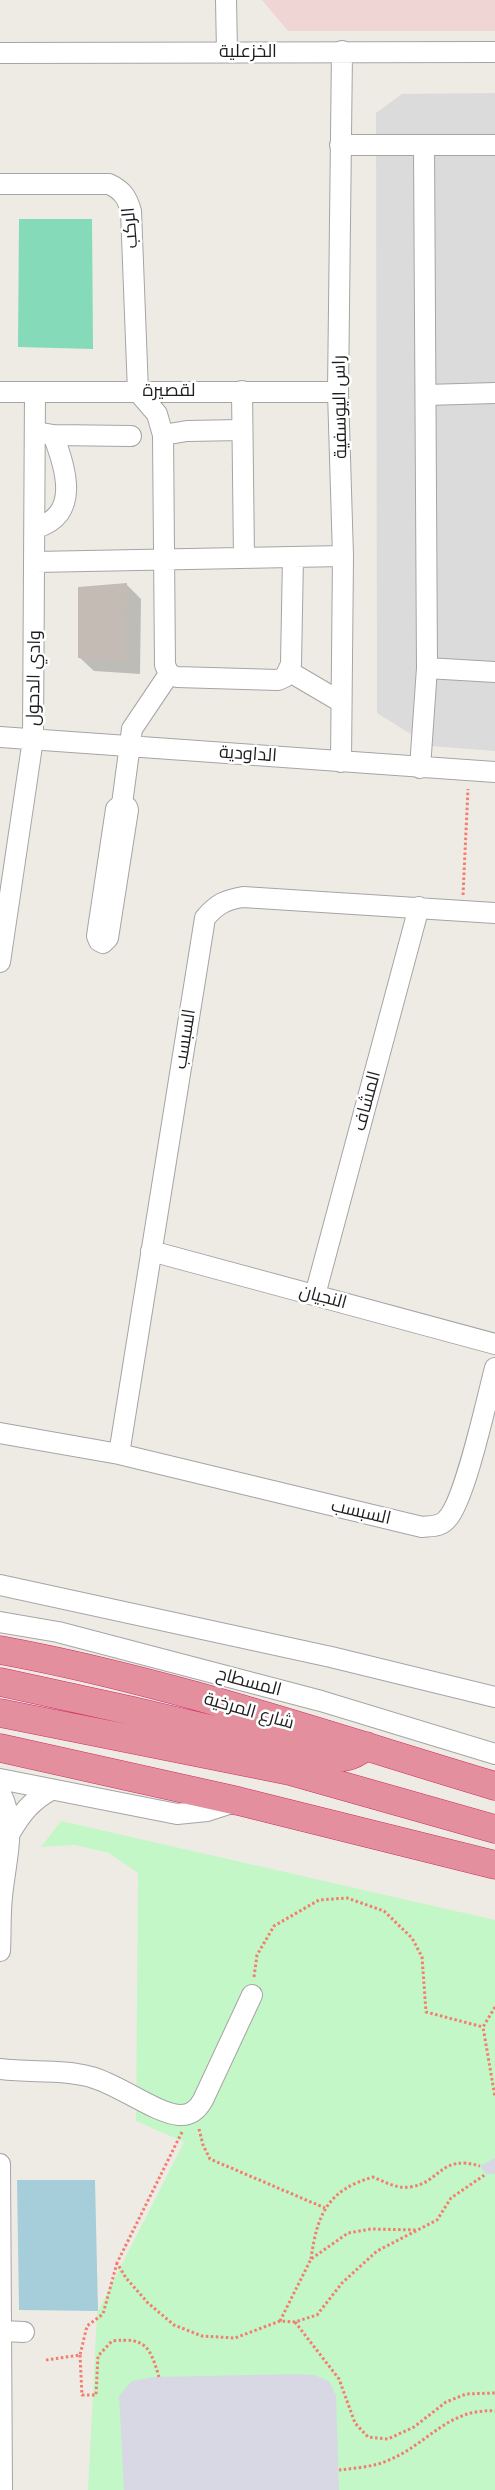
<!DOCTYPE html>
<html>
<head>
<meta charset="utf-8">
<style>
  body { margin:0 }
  canvas { display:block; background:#eeebe4 }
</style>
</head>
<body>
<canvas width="495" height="2490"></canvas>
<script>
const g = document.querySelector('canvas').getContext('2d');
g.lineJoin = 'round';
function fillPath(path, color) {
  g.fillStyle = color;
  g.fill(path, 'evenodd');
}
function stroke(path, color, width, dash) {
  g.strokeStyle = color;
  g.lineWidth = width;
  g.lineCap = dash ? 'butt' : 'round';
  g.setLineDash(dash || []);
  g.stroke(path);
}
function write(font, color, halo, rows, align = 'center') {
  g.font = font + ' Mulish,Cairo,sans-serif';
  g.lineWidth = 5;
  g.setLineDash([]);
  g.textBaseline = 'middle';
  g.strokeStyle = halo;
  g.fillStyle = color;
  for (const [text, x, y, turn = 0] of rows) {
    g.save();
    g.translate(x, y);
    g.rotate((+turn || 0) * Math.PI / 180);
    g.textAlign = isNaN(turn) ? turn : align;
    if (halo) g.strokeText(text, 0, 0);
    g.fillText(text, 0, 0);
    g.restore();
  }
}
const residential = new Path2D(`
  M 495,93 L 495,751 L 430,746 L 377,713 L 376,113 L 402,94 Z`);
const commercial = new Path2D(`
  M 262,0 L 495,0 L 495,31 L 288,31 Z`);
const park = new Path2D(`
  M 61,1821 L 495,1920 L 495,2490 L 88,2490 L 97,2313 L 184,2142 L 136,2121 L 138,1873 L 109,1853 L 75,1845 L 41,1847 Z`);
const pitch = new Path2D(`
  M 19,219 L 92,219 L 93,349 L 18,347 Z`);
const plaza = new Path2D(`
  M 495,2158 L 495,2174 L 486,2174 L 480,2166 Z
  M 297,2374 L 314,2375 L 329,2381 L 336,2395 L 339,2490 L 124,2490 L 119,2396 L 132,2381 L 154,2377 Z`);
const water = new Path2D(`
  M 17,2180 L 95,2180 L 98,2311 L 19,2310 Z`);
const shadow = new Path2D(`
  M 127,585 L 141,599 L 140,674 L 94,671 L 79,657 Z`);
const building = new Path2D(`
  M 127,583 L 126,660 L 78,658 L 78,587 Z`);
const path = new Path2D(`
  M 463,895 L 468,789
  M 254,1977 L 257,1955 L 274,1926 L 319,1900 L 347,1898 L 384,1911 L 412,1938 L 422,1957 L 426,2012 L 483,2027
  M 495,2007 L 483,2027 L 495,2097
  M 199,2129 L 203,2145 L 210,2159 L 325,2208
  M 182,2132 L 117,2263 L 126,2278 L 148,2303 L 174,2325 L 202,2336 L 235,2338 L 280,2321 L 295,2322 L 317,2315 L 342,2283 L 377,2251 L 437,2220 L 451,2198 L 486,2174
  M 311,2259 C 317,2214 328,2190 373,2177 C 385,2182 397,2189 410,2187 C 441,2183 439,2154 480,2166
  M 280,2321 L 311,2259 L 348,2233 L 371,2229 L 417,2230
  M 295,2322 L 339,2379 L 355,2423 L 368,2437 L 388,2439 L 414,2427 L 446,2402 L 466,2394 L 495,2393
  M 80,2355 L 82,2395 L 96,2395 L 98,2356 L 112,2341 C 146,2337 150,2347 159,2377
  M 46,2360 L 80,2355 L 87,2326 L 103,2314 L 117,2263
  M 339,2470 C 355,2468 374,2467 389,2460 C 428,2444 448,2408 495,2411`);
const minor = new Path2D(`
  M 226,0 L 227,52
  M 0,53 L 495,52
  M 340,145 L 495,145
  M 0,184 L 109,184 C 122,190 127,197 131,211 L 138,392 L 157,414 L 163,435
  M 242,391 L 244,558
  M 0,392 L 338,392
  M 426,395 L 495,393
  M 242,430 L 187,431 L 163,435 L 165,665 L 169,674 L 177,677 L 278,680 L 285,677 L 291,664 L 293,557
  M 53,435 L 131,436
  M 35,528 C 81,516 66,468 53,435 L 36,432
  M 35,562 L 343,556
  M 427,668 L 495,672
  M 290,672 L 341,702
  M 0,737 L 495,772
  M 341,762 L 343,556 L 338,392 L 342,51
  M 420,768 L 427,668 L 424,145
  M 122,804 L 127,807 L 128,810 L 108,938 L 103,943 L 99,941 L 97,936 L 116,809 Z
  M 122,804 L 132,729 L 169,674
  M 0,962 L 33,739 L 35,392
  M 151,1251 L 495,1344
  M 315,1295 L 419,907
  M 0,1433 L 119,1454 L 422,1527 C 431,1526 441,1527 447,1519 C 465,1501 487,1398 495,1368
  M 119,1454 L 205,918 C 217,904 225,900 243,897 L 495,913
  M 0,1585 L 331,1657 L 495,1697
  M 0,1622 L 58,1632 L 321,1701 L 495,1754
  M 0,1779 L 177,1814 L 207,1811 L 238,1801
  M 0,1792 C 18,1825 5,1862 2,1897 C 0,1915 1,1933 0,1951
  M 10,1833 C 21,1814 31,1801 51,1790
  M 0,2069 C 30,2073 63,2069 91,2077 C 118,2084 155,2113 179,2115 C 191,2116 198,2109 203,2100 L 252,1995
  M 0,2164 L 2,2490
  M 2,2331 L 24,2332`);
const highway = new Path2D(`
  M 0,1650 C 169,1681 331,1737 495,1786
  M 0,1682 L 133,1711 L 332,1758 C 347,1758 355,1755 366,1746
  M 0,1713 L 290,1771 L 495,1829
  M 0,1748 L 238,1801 L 495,1865`);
const streetNames = [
  ["الخزعلية",248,52],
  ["الركب",130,228,-95],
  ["لقصيرة",169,391],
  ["راس اليوسفية",340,407,-91],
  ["وادي الدحول",34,678,-89],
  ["الداودية",248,754,4],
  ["السبسب",185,1039,-81],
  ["المشاف",367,1101,-75],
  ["النجيان",323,1297,15],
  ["السبسب",361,1512,13],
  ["المسطاح",249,1682,15],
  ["شارع المرخية",249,1711,16]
];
fillPath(residential, '#dcdbdb');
fillPath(commercial, '#efd5d4');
fillPath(park, '#c3f7c7');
fillPath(pitch, '#85daba');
fillPath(plaza, '#d8d8e4');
fillPath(water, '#a6ceda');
fillPath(shadow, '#0003');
fillPath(building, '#c3bbb4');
stroke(minor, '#a5a5a5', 22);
stroke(highway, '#d22b64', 29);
stroke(path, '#f47d70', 3, [2.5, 2.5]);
stroke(minor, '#fff', 20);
stroke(highway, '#e38f9e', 28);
write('18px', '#1e1e1e', '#fff', streetNames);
</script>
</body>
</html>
